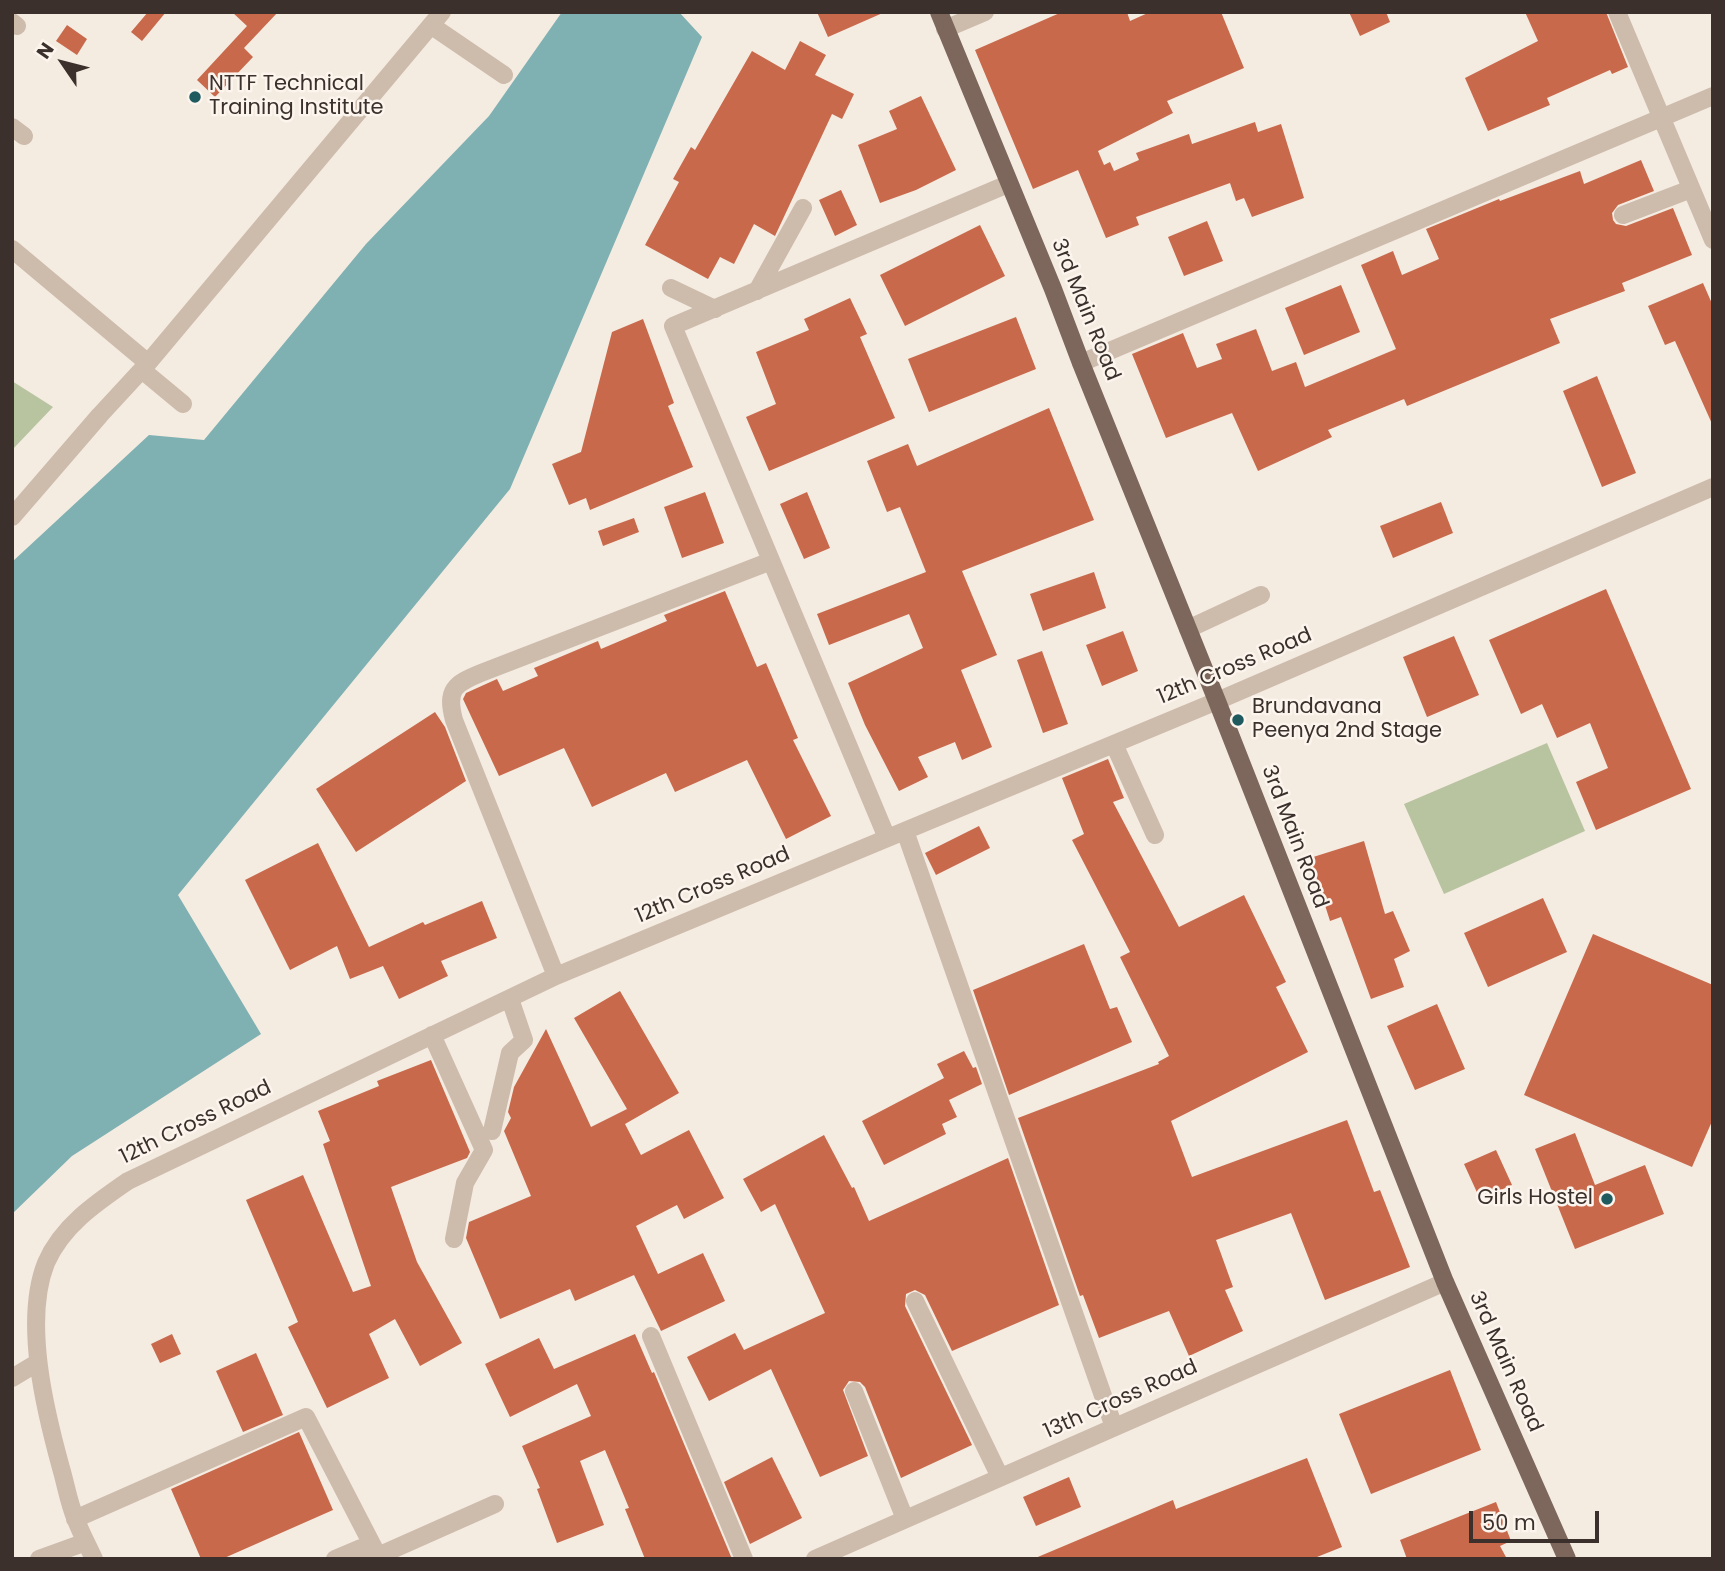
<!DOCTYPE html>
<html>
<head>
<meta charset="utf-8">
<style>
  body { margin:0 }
  #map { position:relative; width:1725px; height:1571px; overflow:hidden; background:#f4ebe1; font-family:Poppins,sans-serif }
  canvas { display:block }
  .frame { position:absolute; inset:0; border:14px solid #3b302b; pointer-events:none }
  .north { position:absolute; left:28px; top:28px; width:70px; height:70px; -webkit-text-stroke:5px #fbf5ee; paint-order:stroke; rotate:305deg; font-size:19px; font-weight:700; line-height:28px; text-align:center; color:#3b302b }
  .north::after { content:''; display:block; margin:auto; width:24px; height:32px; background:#3b302b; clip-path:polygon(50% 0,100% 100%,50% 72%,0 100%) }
  .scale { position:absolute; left:1469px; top:1511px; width:130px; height:32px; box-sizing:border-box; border:4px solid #3b302b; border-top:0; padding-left:9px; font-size:21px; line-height:24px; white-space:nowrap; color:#3b302b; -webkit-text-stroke:5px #fbf5ee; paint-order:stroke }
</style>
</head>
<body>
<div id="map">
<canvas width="1725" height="1571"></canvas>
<div class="frame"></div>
<div class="north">N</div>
<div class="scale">50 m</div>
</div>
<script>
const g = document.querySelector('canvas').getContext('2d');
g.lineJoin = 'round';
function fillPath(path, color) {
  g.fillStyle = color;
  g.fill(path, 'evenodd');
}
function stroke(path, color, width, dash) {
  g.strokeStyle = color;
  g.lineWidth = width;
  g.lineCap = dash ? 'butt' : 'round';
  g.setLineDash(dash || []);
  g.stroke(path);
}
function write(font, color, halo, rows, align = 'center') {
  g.font = font + ' Poppins,sans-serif';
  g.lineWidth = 5;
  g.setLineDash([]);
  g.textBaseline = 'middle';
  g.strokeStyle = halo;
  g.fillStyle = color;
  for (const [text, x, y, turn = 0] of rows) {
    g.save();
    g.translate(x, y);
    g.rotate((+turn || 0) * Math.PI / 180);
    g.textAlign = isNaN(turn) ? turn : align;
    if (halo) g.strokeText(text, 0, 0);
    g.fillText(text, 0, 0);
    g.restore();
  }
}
const green = new Path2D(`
  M 12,381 L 53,407 L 12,450 Z
  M 1547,743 L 1585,831 L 1444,894 L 1404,804 Z`);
const water = new Path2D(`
  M 562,12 L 679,12 L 702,37 L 510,489 L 178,895 L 261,1034 L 72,1156 L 12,1214 L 12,562 L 149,435 L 204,440 L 366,244 L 489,116 Z`);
const building = new Path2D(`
  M 148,12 L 166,12 L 142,41 L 131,32 Z
  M 232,12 L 278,12 L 244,48 L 253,57 L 215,97 L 197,80 L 247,26 Z
  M 817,12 L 885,12 L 828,37 Z
  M 1062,12 L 1127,12 L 1130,21 L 1150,12 L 1221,12 L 1244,68 L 1167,101 L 1173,113 L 1098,151 L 1104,165 L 1110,162 L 1114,171 L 1139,160 L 1136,153 L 1189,134 L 1192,144 L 1255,122 L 1258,132 L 1281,124 L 1304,198 L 1252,217 L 1244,198 L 1236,201 L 1230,183 L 1136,217 L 1139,225 L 1106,238 L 1078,170 L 1033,189 L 975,50 Z
  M 1349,12 L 1386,12 L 1390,22 L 1360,36 Z
  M 1525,12 L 1606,12 L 1628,67 L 1612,74 L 1610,70 L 1547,98 L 1550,105 L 1488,131 L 1465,78 L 1538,41 Z
  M 67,25 L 87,39 L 77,55 L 56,41 Z
  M 800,41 L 826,55 L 815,75 L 854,94 L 842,119 L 832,114 L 775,236 L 754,224 L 734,264 L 720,257 L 708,279 L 645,245 L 679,182 L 673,179 L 691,147 L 695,150 L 752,51 L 785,70 Z
  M 921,96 L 956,170 L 916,190 L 880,203 L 858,145 L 897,129 L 889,111 Z
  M 1641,160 L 1654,191 L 1618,205 L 1612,213 L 1613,220 L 1616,224 L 1626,226 L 1673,208 L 1692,255 L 1622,283 L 1625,291 L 1550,319 L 1560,343 L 1407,406 L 1404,399 L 1328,430 L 1332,437 L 1258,471 L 1232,413 L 1166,438 L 1132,354 L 1183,333 L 1197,368 L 1222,359 L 1216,344 L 1256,329 L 1272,371 L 1296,362 L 1305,387 L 1396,349 L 1361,265 L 1393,251 L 1402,275 L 1439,259 L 1426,229 L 1499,199 L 1500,201 L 1580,171 L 1584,184 Z
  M 841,190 L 857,225 L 835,236 L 819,200 Z
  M 1207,221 L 1223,261 L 1184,276 L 1168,237 Z
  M 980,225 L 1005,276 L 905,326 L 880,275 Z
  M 1703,283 L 1713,306 L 1713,426 L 1675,341 L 1665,345 L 1648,306 Z
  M 1341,285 L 1360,332 L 1304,355 L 1285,308 Z
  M 850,298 L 867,334 L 860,337 L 895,418 L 769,471 L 746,417 L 776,404 L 756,352 L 809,330 L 804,319 Z
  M 1016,317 L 1036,369 L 929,412 L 908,359 Z
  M 643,319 L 674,403 L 668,406 L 693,467 L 590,510 L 586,498 L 569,505 L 552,464 L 581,452 L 612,332 Z
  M 1597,376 L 1636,473 L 1602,487 L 1563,391 Z
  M 1049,408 L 1094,520 L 962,571 L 997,655 L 961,670 L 992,747 L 962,760 L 955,742 L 918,757 L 928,777 L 899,791 L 865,725 L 848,683 L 923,648 L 909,614 L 829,645 L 817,614 L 926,572 L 900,507 L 887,512 L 867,461 L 908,444 L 917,466 Z
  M 705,492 L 724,543 L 682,558 L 664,507 Z
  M 807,492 L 830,548 L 804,559 L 780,504 Z
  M 1441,502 L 1453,533 L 1393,558 L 1380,526 Z
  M 634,518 L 639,532 L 603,546 L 598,531 Z
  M 1094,572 L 1106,608 L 1043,631 L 1030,594 Z
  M 1606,589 L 1691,789 L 1596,830 L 1576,782 L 1608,768 L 1590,723 L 1557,738 L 1542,704 L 1521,714 L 1489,640 Z
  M 725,591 L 757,667 L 766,663 L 798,738 L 793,740 L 831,816 L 786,839 L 747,760 L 675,792 L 666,773 L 592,807 L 564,748 L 499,776 L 463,699 L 466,693 L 497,679 L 503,691 L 538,676 L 534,668 L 598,641 L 601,649 L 667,621 L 664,615 Z
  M 1123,631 L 1138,671 L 1102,686 L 1086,645 Z
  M 1454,636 L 1479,695 L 1427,717 L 1403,657 Z
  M 1042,651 L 1068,724 L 1043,733 L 1017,660 Z
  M 435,712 L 445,727 L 466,781 L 356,852 L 316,789 Z
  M 1108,759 L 1124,798 L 1113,802 L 1179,927 L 1244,895 L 1286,982 L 1276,987 L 1308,1052 L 1171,1121 L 1192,1177 L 1347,1120 L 1374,1192 L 1380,1190 L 1410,1267 L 1325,1300 L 1291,1213 L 1216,1240 L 1233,1287 L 1225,1290 L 1243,1331 L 1189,1356 L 1169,1311 L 1099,1338 L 1083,1295 L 1080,1296 L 1018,1118 L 1159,1064 L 1158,1062 L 1169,1056 L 1120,957 L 1130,952 L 1072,840 L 1084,834 L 1062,778 Z
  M 979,826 L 990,848 L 936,875 L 925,853 Z
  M 1364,841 L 1385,914 L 1393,911 L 1410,951 L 1394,959 L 1404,987 L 1371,999 L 1341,917 L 1330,921 L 1310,858 Z
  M 318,843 L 369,947 L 423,922 L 425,925 L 482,901 L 497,938 L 441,961 L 448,976 L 399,999 L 383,966 L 350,979 L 337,946 L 290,970 L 245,880 Z
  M 1543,898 L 1567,952 L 1488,987 L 1464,933 Z
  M 1593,934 L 1713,985 L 1713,1119 L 1692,1167 L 1524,1095 Z
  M 1084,944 L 1110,1009 L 1117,1007 L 1132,1042 L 1009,1095 L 973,990 Z
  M 620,991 L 679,1093 L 625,1124 L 641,1155 L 689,1130 L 724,1198 L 684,1219 L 677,1205 L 636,1226 L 658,1274 L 703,1253 L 725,1301 L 661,1331 L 634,1275 L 575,1301 L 570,1289 L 500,1319 L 466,1238 L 469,1222 L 531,1196 L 504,1131 L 511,1118 L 508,1112 L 514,1087 L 546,1029 L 591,1127 L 627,1109 L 574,1018 Z
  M 1437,1004 L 1465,1069 L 1415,1090 L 1387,1026 Z
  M 964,1051 L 973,1068 L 976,1067 L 982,1084 L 949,1100 L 957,1117 L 942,1124 L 946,1134 L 884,1165 L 862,1121 L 944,1078 L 937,1064 Z
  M 431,1060 L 470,1152 L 467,1158 L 391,1187 L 417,1262 L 462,1343 L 420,1366 L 395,1319 L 369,1334 L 389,1378 L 327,1408 L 288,1327 L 298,1322 L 246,1200 L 303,1175 L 353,1292 L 371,1286 L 323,1144 L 330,1141 L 318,1111 L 379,1086 L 377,1081 Z
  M 1575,1133 L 1595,1185 L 1645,1165 L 1664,1214 L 1575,1249 L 1535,1149 Z
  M 824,1135 L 852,1188 L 854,1187 L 869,1221 L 1008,1158 L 1059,1305 L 952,1351 L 925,1295 L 915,1290 L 906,1294 L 905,1306 L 972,1445 L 901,1478 L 865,1387 L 860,1382 L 849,1381 L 843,1390 L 868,1456 L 820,1477 L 771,1369 L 709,1401 L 687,1357 L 735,1333 L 744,1350 L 825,1313 L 775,1204 L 761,1212 L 743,1179 Z
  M 1496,1150 L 1512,1185 L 1480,1199 L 1464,1164 Z
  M 172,1334 L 181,1354 L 160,1363 L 151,1344 Z
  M 635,1334 L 652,1373 L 654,1372 L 732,1559 L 645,1559 L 625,1509 L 629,1508 L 605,1450 L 580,1461 L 604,1525 L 557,1543 L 537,1489 L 540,1488 L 522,1446 L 591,1416 L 577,1384 L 510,1417 L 485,1364 L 539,1338 L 554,1369 Z
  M 256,1353 L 283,1415 L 243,1432 L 216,1371 Z
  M 1450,1370 L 1481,1450 L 1371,1494 L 1339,1414 Z
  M 299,1432 L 333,1510 L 222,1559 L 201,1559 L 171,1489 Z
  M 772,1457 L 802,1518 L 750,1544 L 724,1482 Z
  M 1307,1458 L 1342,1547 L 1312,1559 L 1033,1559 L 1173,1500 L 1176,1509 Z
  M 1069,1477 L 1081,1507 L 1036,1526 L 1023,1497 Z
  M 1496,1502 L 1511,1541 L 1500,1546 L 1507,1559 L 1407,1559 L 1400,1540 Z`);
const minor = new Path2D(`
  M 1617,12 L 1713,240
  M 12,22 L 17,26
  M 432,26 L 504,75
  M 945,29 L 985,12
  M 12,127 L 24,136
  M 1623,215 L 1691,189
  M 12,249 L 148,363
  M 671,288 L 715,309
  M 757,291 L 803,208
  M 1081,363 L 1713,96
  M 142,370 L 183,404
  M 12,517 L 100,415 L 148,363 L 442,12
  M 1188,629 L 1261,595
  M 1114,744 L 1155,835
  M 905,831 L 1114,1427
  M 887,838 L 673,326 L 1008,184
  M 556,976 L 454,720 C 446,690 454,684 481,673 L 771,561
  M 432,1035 L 484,1150 L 465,1183 L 454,1239
  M 492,1131 L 510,1053 L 524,1040 L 510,999
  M 915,1301 L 1000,1477
  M 651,1336 L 744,1559
  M 12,1378 L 37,1363
  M 854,1391 L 905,1519
  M 75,1519 L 306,1417 L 378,1556 L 495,1504
  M 39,1559 L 86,1542
  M 94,1559 C 88,1546 81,1533 76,1520 C 69,1504 66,1485 61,1468 C 45,1410 23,1321 46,1263 C 62,1226 96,1203 128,1181 L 556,976 L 1217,701 L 1713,487
  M 335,1559 L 361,1548 L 366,1559
  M 815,1559 L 1445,1282`);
const major = new Path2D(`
  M 939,12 L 1053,289 L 1081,363 L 1217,701 L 1445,1282 L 1567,1559`);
const markers = [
  [195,97,7,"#1f5a5e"],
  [1238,720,7,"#1f5a5e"],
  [1607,1199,7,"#1f5a5e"]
];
const poiNames = [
  ["NTTF Technical",209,85],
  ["Training Institute",209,109],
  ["Brundavana",1252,708],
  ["Peenya 2nd Stage",1252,732],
  ["Girls Hostel",1593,1199,"right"]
];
const streetNames = [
  ["3rd Main Road",1085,310,68],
  ["12th Cross Road",1235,667,-23],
  ["3rd Main Road",1294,837,69],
  ["12th Cross Road",713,886,-23],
  ["12th Cross Road",196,1123,-26],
  ["3rd Main Road",1505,1362,66],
  ["13th Cross Road",1121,1400,-24]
];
fillPath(green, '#b8c4a0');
fillPath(water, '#7fb0b2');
fillPath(building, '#c8694b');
stroke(minor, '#cdbbac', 18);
stroke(major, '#7d675c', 18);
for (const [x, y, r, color] of markers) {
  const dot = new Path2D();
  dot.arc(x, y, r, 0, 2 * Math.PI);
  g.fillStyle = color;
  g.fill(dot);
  stroke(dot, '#fbf5ee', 2.5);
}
write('21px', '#3b302b', '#fbf5ee', poiNames, 'left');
write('21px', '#3b302b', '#fbf5ee', streetNames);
</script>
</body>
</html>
